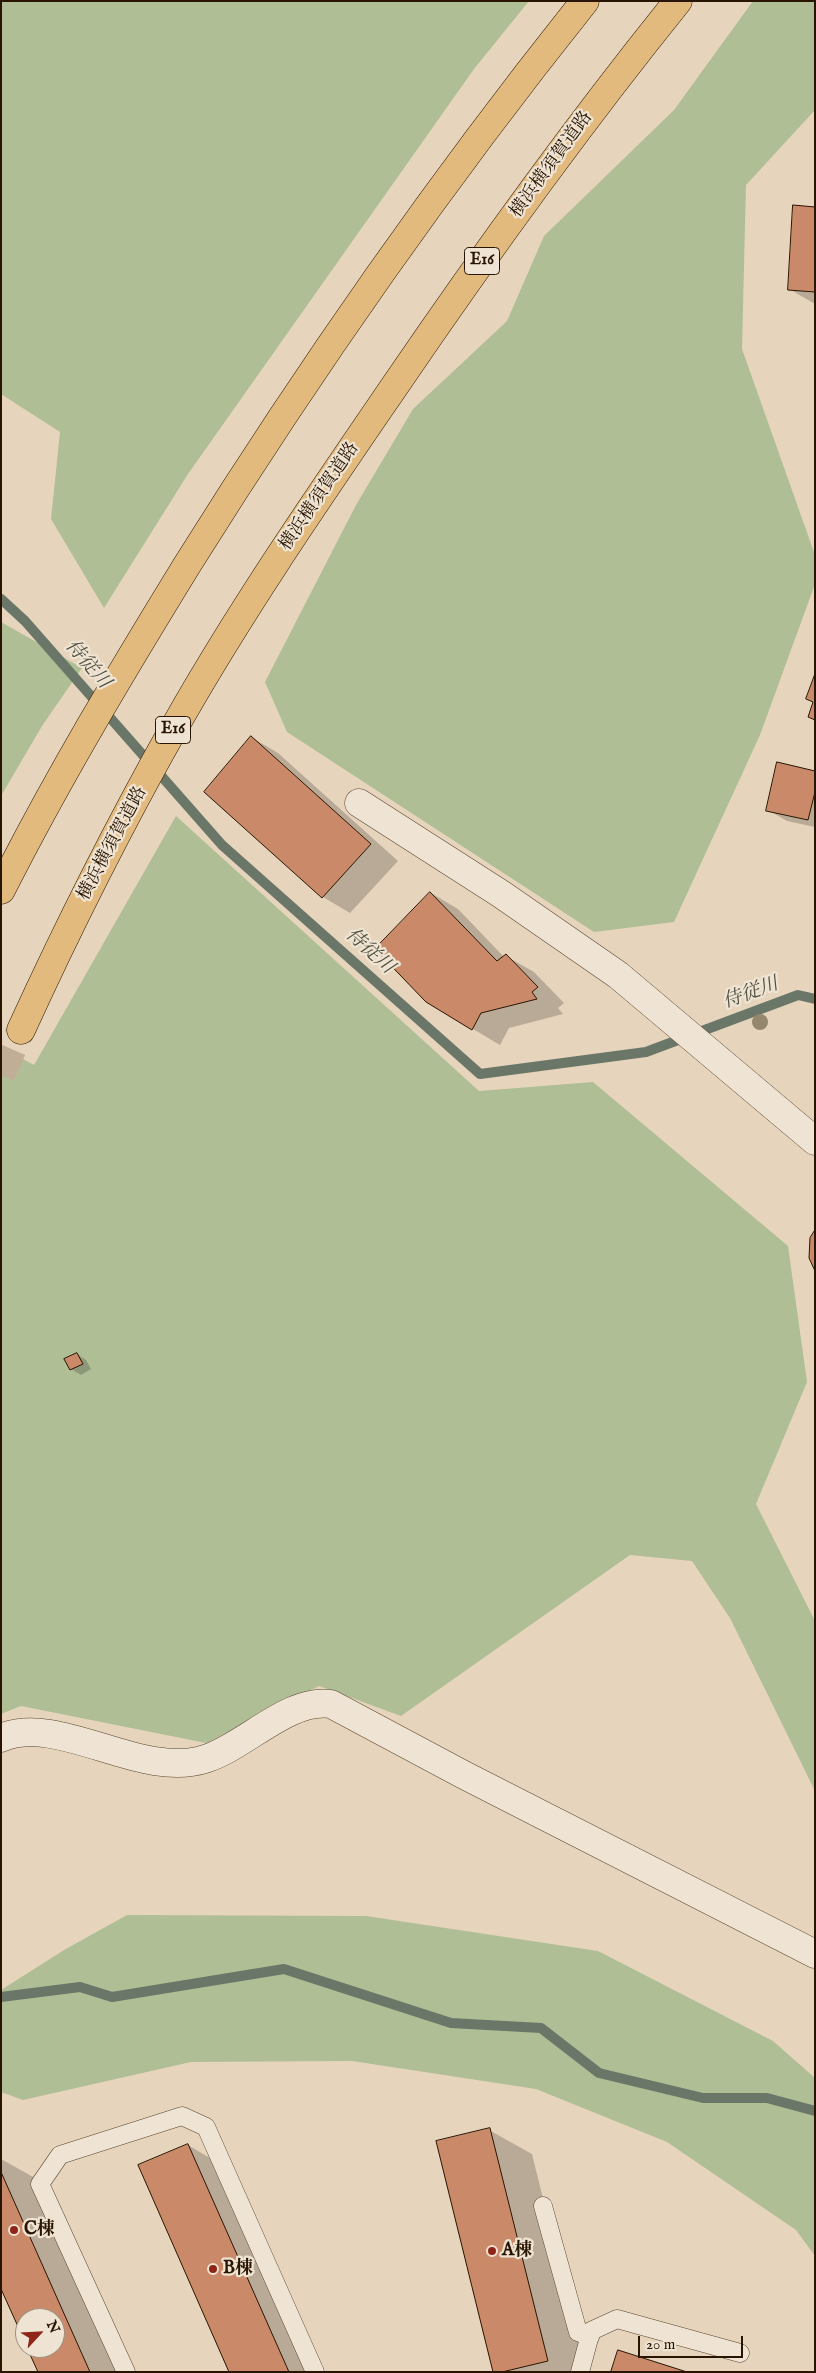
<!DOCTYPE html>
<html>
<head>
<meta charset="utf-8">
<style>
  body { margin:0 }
  #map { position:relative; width:816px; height:2373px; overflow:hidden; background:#e6d5bc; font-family:"IM FELL English",serif }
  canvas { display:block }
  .frame { position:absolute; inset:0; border:2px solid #281400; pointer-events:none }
  .north { position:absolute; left:15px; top:2308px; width:50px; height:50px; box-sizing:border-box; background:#efe4d3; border:1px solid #9f917f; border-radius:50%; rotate:65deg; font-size:14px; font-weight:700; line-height:20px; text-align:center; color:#281400 }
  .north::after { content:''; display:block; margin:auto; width:18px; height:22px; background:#8f2418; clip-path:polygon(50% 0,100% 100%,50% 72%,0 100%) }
  .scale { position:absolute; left:638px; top:2336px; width:105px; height:22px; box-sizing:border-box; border:2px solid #281400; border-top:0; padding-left:6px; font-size:15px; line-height:18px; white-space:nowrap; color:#281400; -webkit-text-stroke:4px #efe4d3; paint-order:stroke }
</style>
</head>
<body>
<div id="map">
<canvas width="816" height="2373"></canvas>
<div class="frame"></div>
<div class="north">N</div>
<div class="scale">20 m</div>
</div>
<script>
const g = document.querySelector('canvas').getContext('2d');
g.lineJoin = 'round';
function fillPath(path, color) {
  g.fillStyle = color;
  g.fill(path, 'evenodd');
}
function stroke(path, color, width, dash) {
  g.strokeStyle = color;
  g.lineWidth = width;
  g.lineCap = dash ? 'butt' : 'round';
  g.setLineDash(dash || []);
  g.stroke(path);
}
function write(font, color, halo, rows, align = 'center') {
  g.font = font + ' "IM FELL English","Noto Serif JP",serif';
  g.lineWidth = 4.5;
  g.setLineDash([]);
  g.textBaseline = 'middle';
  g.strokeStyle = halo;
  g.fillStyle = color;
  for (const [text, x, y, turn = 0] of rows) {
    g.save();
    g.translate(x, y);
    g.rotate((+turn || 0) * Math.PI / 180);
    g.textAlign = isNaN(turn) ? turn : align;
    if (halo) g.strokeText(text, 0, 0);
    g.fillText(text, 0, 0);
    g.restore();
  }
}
const green = new Path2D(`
  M 1,1 L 529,1 L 474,69 L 188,474 L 104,608 L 51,519 L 60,432 L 1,394 Z
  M 753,1 L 815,1 L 815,110 L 746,185 L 742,349 L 815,555 L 815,584 L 760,735 L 674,922 L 594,932 L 287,732 L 265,682 L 356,505 L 413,409 L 507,321 L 544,236 L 674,110 Z
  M 1,622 L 82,668 L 42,726 L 1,796 Z
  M 176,816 L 479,1091 L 593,1082 L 788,1246 L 807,1382 L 756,1504 L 815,1621 L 815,1791 L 730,1618 L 692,1561 L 630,1555 L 401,1716 L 319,1686 L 206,1743 L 21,1706 L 1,1714 L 1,1047 L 34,1065 Z
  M 127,1915 L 366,1916 L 598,1951 L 773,2041 L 815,2078 L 815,2256 L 796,2230 L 667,2142 L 536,2089 L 352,2061 L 191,2062 L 23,2100 L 1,2092 L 1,1990 L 64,1950 Z`);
const shadow = new Path2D(`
  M 815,208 L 815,304 L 789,289 Z
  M 251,737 L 278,753 L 398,861 L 350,913 L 323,897 L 206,792 Z
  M 815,772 L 815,827 L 787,821 L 768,810 Z
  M 431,893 L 458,909 L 504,957 L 506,956 L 534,972 L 564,1003 L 558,1008 L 563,1014 L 509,1028 L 500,1045 L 426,1001 Z
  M 77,1354 L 86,1360 L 91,1369 L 81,1375 L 71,1369 Z
  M 489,2130 L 532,2154 L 586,2372 L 494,2372 Z
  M 188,2145 L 230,2170 L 320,2372 L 231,2372 Z
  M 1,2159 L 35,2178 L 120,2372 L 39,2372 L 29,2348 L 55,2348 L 55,2318 L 25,2318 L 25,2339 L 1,2286 Z`);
const stream = new Path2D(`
  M 1,599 L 25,621 L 222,845 L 480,1074 L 646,1052 L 798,995 L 815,999
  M 1,1997 L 80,1987 L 112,1997 L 284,1969 L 451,2023 L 541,2028 L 599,2073 L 703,2098 L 767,2098 L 815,2111`);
const building = new Path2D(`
  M 793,205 L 815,207 L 815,292 L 788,290 Z
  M 815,674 L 815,720 L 808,717 L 813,702 L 806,699 Z
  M 251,736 L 371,844 L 322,898 L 204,792 Z
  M 777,762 L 815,771 L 815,792 L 808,820 L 766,811 Z
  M 430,892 L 497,961 L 506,954 L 538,987 L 532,992 L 537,999 L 481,1013 L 472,1030 L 426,1002 L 375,949 Z
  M 815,1230 L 815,1271 L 809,1258 L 810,1238 Z
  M 77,1353 L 83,1364 L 70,1370 L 64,1359 Z
  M 490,2128 L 548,2361 L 502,2372 L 493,2372 L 436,2141 Z
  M 188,2144 L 289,2372 L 229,2372 L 138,2165 Z
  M 1,2172 L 90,2372 L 38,2372 L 27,2348 L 55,2348 L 55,2318 L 25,2318 L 25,2342 L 1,2289 Z
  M 618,2350 L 687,2372 L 611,2372 Z`);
const highwayTunnel = new Path2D(`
  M 1,1075 L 21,1030`);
const lane = new Path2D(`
  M 543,2206 L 578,2332 L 590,2337
  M 126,2372 L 40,2184 L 60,2155 L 182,2116 L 206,2127 L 315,2372
  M 580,2372 L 591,2331 L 617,2319 L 740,2353`);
const street = new Path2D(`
  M 359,803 L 501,894 L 618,975 L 815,1141
  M 1,1738 C 59,1713 141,1780 205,1759 C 246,1746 288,1698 331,1704 L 464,1775 L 815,1954`);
const highway = new Path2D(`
  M 1,890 C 57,779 122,671 187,565 C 309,370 441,181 585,1
  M 21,1030 C 68,927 119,826 174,728 C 240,611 318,498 394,387 C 484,255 578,125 678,1`);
const trees = [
  [760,1022]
];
const markers = [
  [14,2230,5,"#8f2418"],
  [492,2251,5,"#8f2418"],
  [213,2269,5,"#8f2418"]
];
const shields = [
  [482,261,35],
  [173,730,35]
];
const shieldNames = [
  ["E16",482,261],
  ["E16",173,730]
];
const streetNames = [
  ["横浜横須賀道路",552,165,-54],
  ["横浜横須賀道路",320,497,-56],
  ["横浜横須賀道路",113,844,-62]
];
const poiNames = [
  ["C棟",24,2230],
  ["A棟",502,2251],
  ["B棟",223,2269]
];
const waterNames = [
  ["侍従川",87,665,49],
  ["侍従川",369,952,42],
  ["侍従川",751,994,-20]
];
fillPath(green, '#afbe95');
fillPath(shadow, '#0003');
stroke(stream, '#6a7768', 10);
fillPath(building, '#ca8a6a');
stroke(building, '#281400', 1);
stroke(highwayTunnel, '#c0ae96', 28, [28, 14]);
stroke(lane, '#58442f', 19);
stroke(street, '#58442f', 29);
stroke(highway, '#281400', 29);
stroke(lane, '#efe4d3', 18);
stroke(street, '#efe4d3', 28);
stroke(highway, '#e3ba7e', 28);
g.fillStyle = '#94876d';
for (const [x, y] of trees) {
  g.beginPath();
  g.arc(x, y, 8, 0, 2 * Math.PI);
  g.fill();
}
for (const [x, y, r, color] of markers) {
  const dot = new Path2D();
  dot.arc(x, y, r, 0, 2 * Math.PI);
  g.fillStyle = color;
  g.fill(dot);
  stroke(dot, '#efe4d3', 2);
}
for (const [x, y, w] of shields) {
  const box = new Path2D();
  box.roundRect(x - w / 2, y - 13.5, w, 27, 4);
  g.fillStyle = '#efe4d3';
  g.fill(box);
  stroke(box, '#281400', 1);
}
write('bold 16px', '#281400', null, shieldNames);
write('18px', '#281400', '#efe4d3', streetNames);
write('bold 18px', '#281400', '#efe4d3', poiNames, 'left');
write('italic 19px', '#4e4e3d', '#efe4d3', waterNames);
</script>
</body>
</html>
